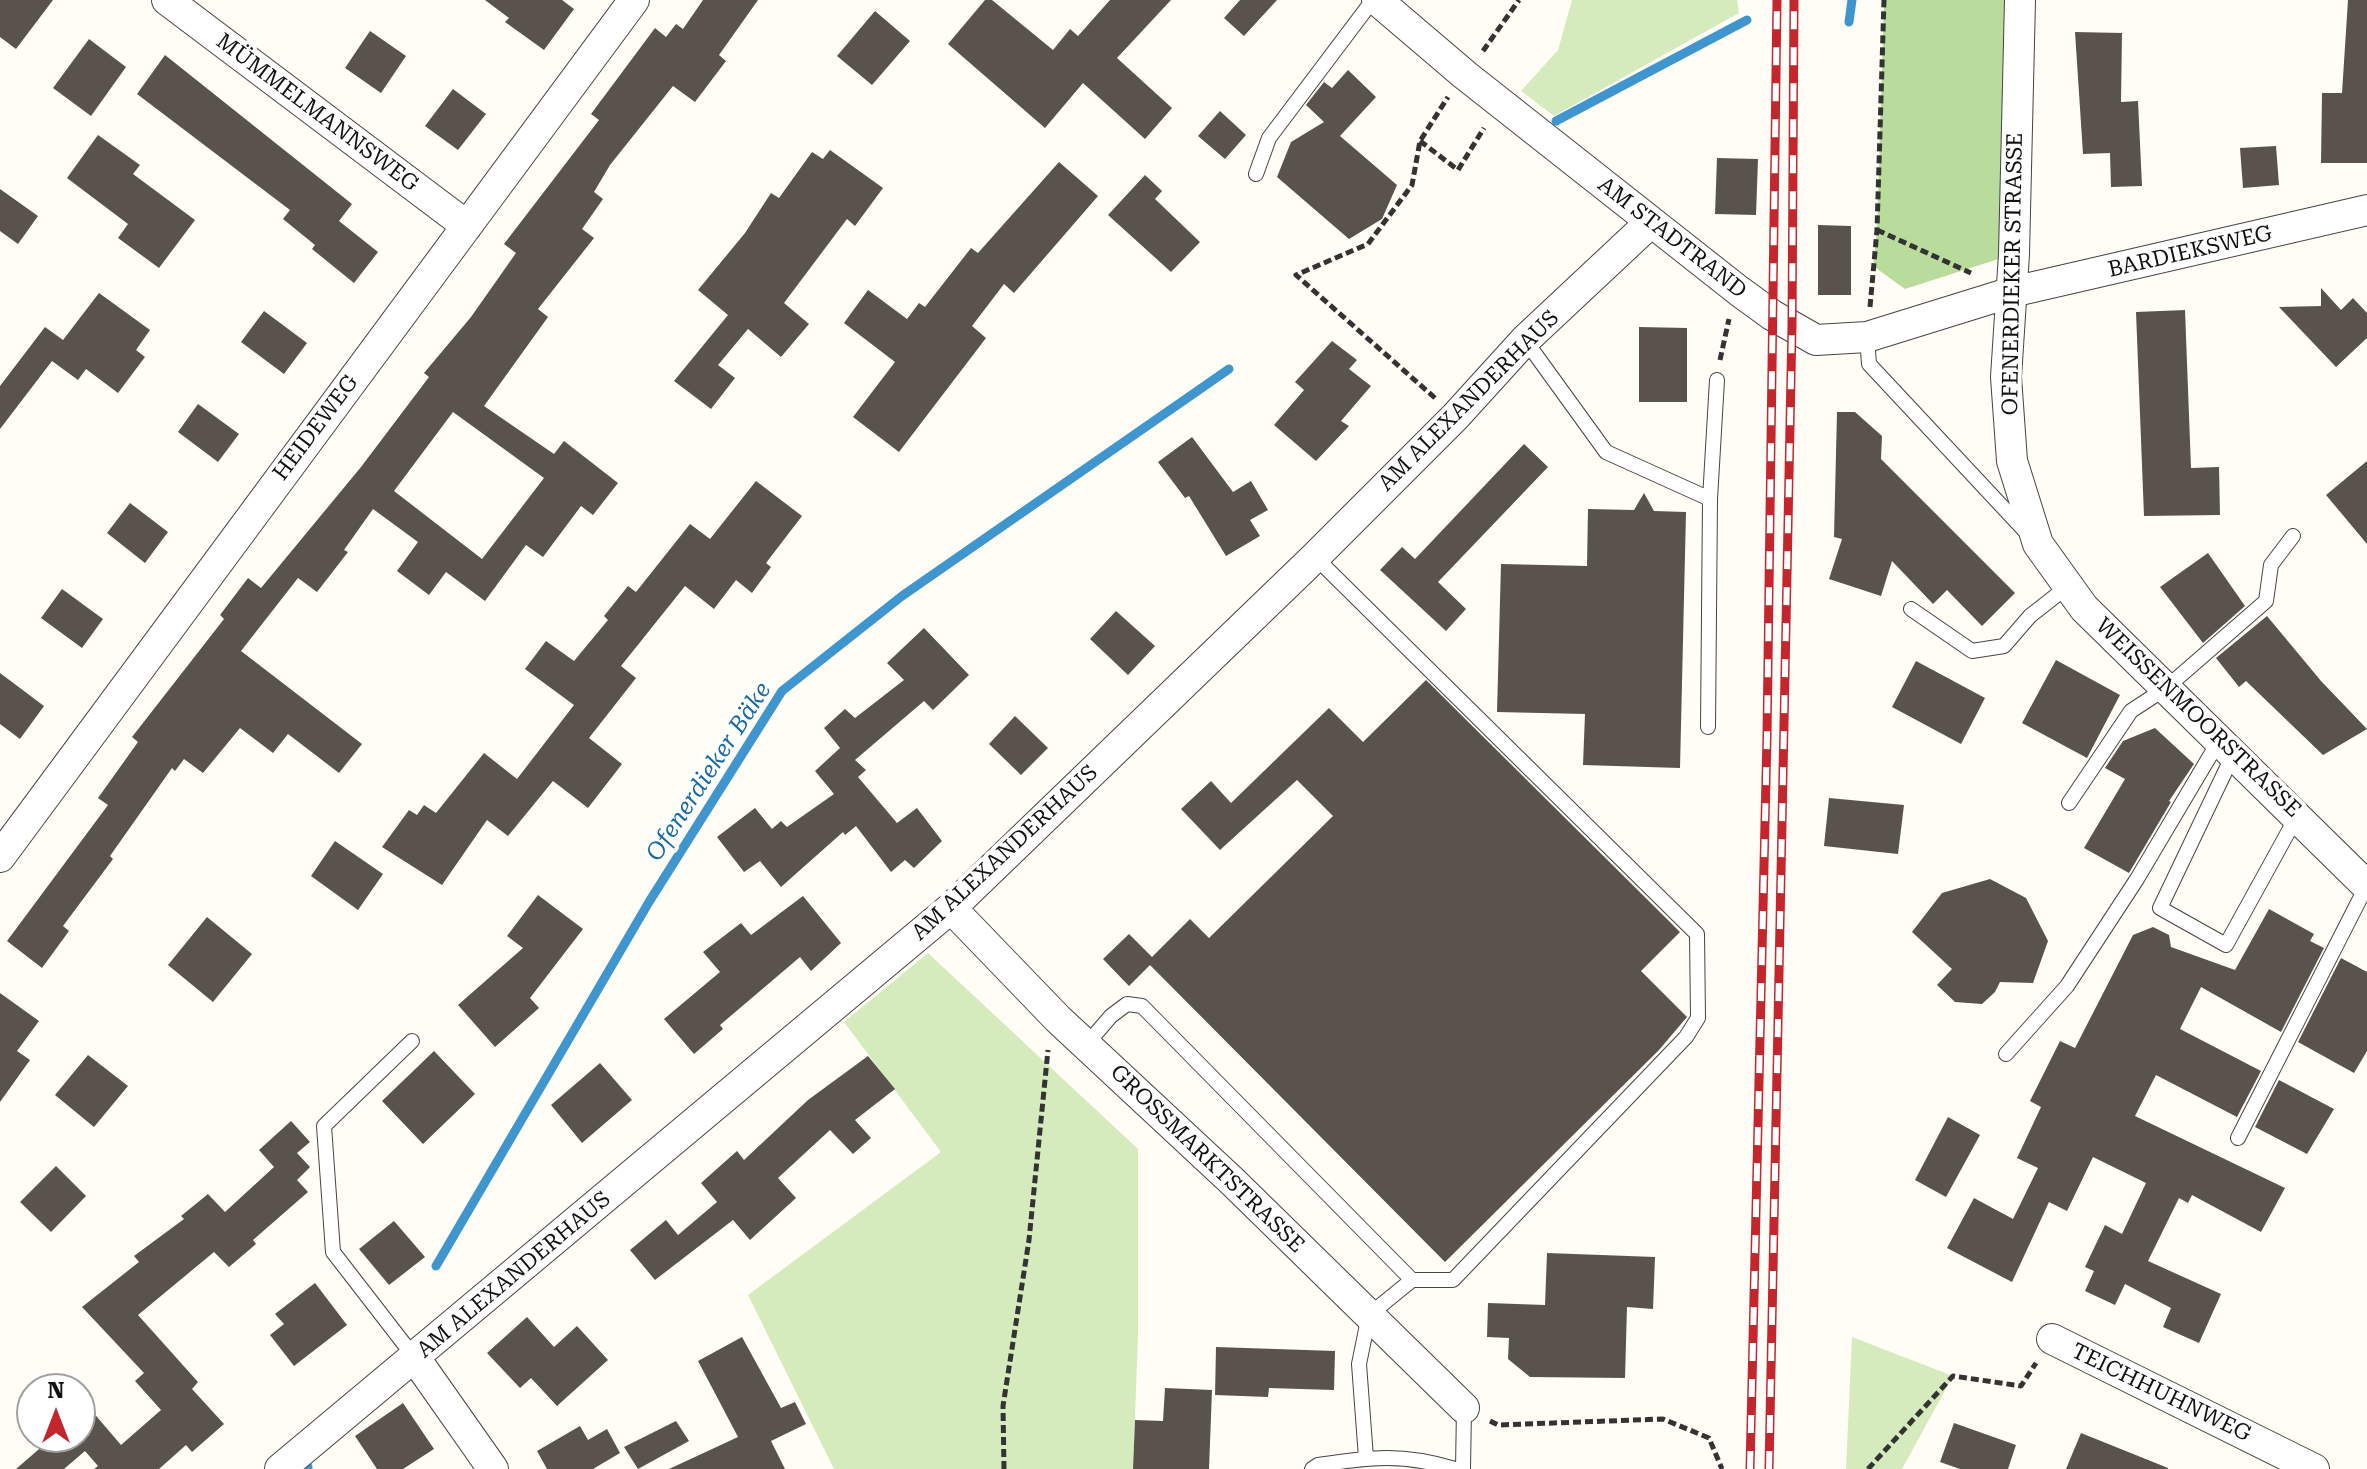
<!DOCTYPE html>
<html>
<head>
<meta charset="utf-8">
<style>
  body { margin:0 }
  #map { position:relative; width:2367px; height:1469px; overflow:hidden; background:#fffdf5; font-family:"Roboto Serif",serif }
  canvas { display:block }
  .north { position:absolute; left:16px; top:1373px; width:80px; height:80px; box-sizing:border-box; background:#fff; border:2px solid #a0a0a0; border-radius:50%; rotate:0deg; font-size:22px; font-weight:700; line-height:32px; text-align:center; color:#111 }
  .north::after { content:''; display:block; margin:auto; width:28px; height:36px; background:#c4262e; clip-path:polygon(50% 0,100% 100%,50% 72%,0 100%) }
</style>
</head>
<body>
<div id="map">
<canvas width="2367" height="1469"></canvas>
<div class="north">N</div>
</div>
<script>
const g = document.querySelector('canvas').getContext('2d');
g.lineJoin = 'round';
function fillPath(path, color) {
  g.fillStyle = color;
  g.fill(path, 'evenodd');
}
function stroke(path, color, width, dash) {
  g.strokeStyle = color;
  g.lineWidth = width;
  g.lineCap = dash ? 'butt' : 'round';
  g.setLineDash(dash || []);
  g.stroke(path);
}
function write(font, color, halo, rows, align = 'center') {
  g.font = font + ' "Roboto Serif",serif';
  g.lineWidth = 8;
  g.setLineDash([]);
  g.textBaseline = 'middle';
  g.strokeStyle = halo;
  g.fillStyle = color;
  for (const [text, x, y, turn = 0] of rows) {
    g.save();
    g.translate(x, y);
    g.rotate((+turn || 0) * Math.PI / 180);
    g.textAlign = isNaN(turn) ? turn : align;
    if (halo) g.strokeText(text, 0, 0);
    g.fillText(text, 0, 0);
    g.restore();
  }
}
const green = new Path2D(`
  M 1572,0 L 1737,0 L 1739,13 L 1554,116 L 1521,91 L 1558,50 Z
  M 928,953 L 1138,1149 L 1138,1336 L 1133,1469 L 834,1469 L 748,1295 L 941,1152 L 844,1022 Z
  M 1852,1337 L 1953,1376 L 1902,1469 L 1846,1469 Z`);
const forest = new Path2D(`
  M 1884,0 L 2020,0 L 2014,254 L 1905,289 L 1873,266 L 1877,230 Z`);
const stream = new Path2D(`
  M 1849,22 L 1852,0
  M 1556,121 L 1747,20
  M 436,1266 L 649,902 L 782,691 L 902,596 L 1229,369
  M 307,1469 L 308,1467`);
const building = new Path2D(`
  M 0,0 L 53,0 L 16,49 L 0,37 Z
  M 485,0 L 562,0 L 574,9 L 544,50 L 505,22 L 509,18 Z
  M 703,0 L 758,0 L 719,55 L 726,61 L 695,102 L 673,86 L 610,165 L 594,192 L 603,199 L 582,229 L 594,238 L 538,309 L 548,317 L 484,406 L 554,454 L 564,441 L 618,483 L 593,515 L 581,506 L 543,557 L 526,545 L 485,601 L 446,572 L 429,595 L 397,571 L 418,542 L 373,509 L 344,550 L 348,552 L 317,592 L 298,578 L 241,651 L 362,744 L 339,773 L 288,734 L 273,753 L 240,728 L 203,773 L 184,759 L 175,771 L 172,768 L 110,856 L 113,859 L 63,926 L 69,931 L 42,968 L 7,941 L 108,805 L 98,798 L 138,742 L 132,737 L 224,619 L 220,615 L 248,578 L 261,588 L 361,467 L 429,377 L 424,373 L 471,317 L 516,253 L 504,244 L 599,120 L 591,114 L 655,28 L 666,37 L 676,24 L 683,29 ZM 453,412 L 544,478 L 482,559 L 394,491 Z
  M 985,0 L 992,0 L 1053,50 L 1070,29 L 1078,36 L 1110,0 L 1171,0 L 1117,58 L 1172,108 L 1145,139 L 1083,83 L 1045,128 L 948,44 Z
  M 1240,0 L 1277,0 L 1244,36 L 1224,18 Z
  M 2348,0 L 2367,0 L 2367,163 L 2321,163 L 2322,93 L 2342,93 Z
  M 875,11 L 910,41 L 872,85 L 837,56 Z
  M 370,31 L 406,56 L 381,93 L 345,68 Z
  M 2075,32 L 2122,33 L 2121,102 L 2138,101 L 2142,186 L 2111,187 L 2110,153 L 2083,154 Z
  M 89,39 L 126,67 L 91,116 L 53,88 Z
  M 165,55 L 352,204 L 339,221 L 378,252 L 354,283 L 312,249 L 315,245 L 283,219 L 290,210 L 137,94 Z
  M 1348,70 L 1376,97 L 1340,136 L 1397,185 L 1382,219 L 1349,239 L 1277,177 L 1291,142 L 1324,122 L 1306,105 L 1324,82 L 1332,88 Z
  M 453,89 L 486,114 L 458,150 L 425,126 Z
  M 1220,111 L 1246,135 L 1225,159 L 1198,136 Z
  M 98,135 L 140,165 L 133,174 L 195,220 L 159,268 L 118,238 L 128,224 L 67,178 Z
  M 2276,146 L 2279,185 L 2243,188 L 2240,148 Z
  M 830,150 L 883,188 L 855,226 L 847,219 L 784,303 L 809,324 L 781,357 L 748,329 L 718,365 L 735,378 L 711,409 L 674,381 L 728,315 L 698,290 L 745,233 L 771,193 L 779,198 L 812,152 L 823,159 Z
  M 1717,158 L 1758,159 L 1756,215 L 1715,214 Z
  M 1059,162 L 1098,196 L 1014,293 L 1004,284 L 972,326 L 986,338 L 899,452 L 853,417 L 895,362 L 844,323 L 868,290 L 907,319 L 919,303 L 925,307 L 971,248 L 978,253 Z
  M 1145,175 L 1162,191 L 1155,199 L 1200,242 L 1171,272 L 1108,215 Z
  M 0,189 L 38,216 L 18,244 L 0,231 Z
  M 1818,225 L 1851,226 L 1851,295 L 1818,295 Z
  M 2321,288 L 2341,310 L 2353,298 L 2367,313 L 2367,338 L 2336,367 L 2279,307 L 2321,306 Z
  M 99,293 L 150,330 L 136,350 L 145,357 L 118,393 L 86,369 L 78,380 L 52,361 L 0,429 L 0,386 L 45,327 L 63,340 Z
  M 2185,310 L 2191,468 L 2219,467 L 2220,515 L 2144,516 L 2136,312 Z
  M 264,311 L 307,343 L 284,374 L 241,342 Z
  M 1639,327 L 1687,328 L 1687,402 L 1639,402 Z
  M 1332,341 L 1357,360 L 1349,369 L 1371,386 L 1341,421 L 1349,426 L 1316,461 L 1274,425 L 1304,390 L 1295,382 Z
  M 198,404 L 239,434 L 218,462 L 178,432 Z
  M 1837,412 L 1855,412 L 1882,436 L 1881,459 L 2015,593 L 1982,626 L 1947,590 L 1933,604 L 1892,561 L 1881,596 L 1829,579 L 1842,539 L 1834,537 Z
  M 1192,437 L 1233,492 L 1251,481 L 1268,510 L 1250,520 L 1260,536 L 1226,556 L 1189,496 L 1185,498 L 1158,462 Z
  M 1524,444 L 1548,467 L 1438,582 L 1466,609 L 1446,631 L 1380,570 L 1402,547 L 1415,559 Z
  M 2367,461 L 2367,544 L 2326,495 Z
  M 756,481 L 802,516 L 766,563 L 771,567 L 752,593 L 736,580 L 714,609 L 685,586 L 621,666 L 636,678 L 589,738 L 622,764 L 588,808 L 553,781 L 508,836 L 487,820 L 442,885 L 382,847 L 409,810 L 417,815 L 424,805 L 436,813 L 484,753 L 517,779 L 574,705 L 525,669 L 546,641 L 574,661 L 608,620 L 604,616 L 628,586 L 636,592 L 690,524 L 710,539 Z
  M 1644,493 L 1654,511 L 1686,512 L 1680,768 L 1583,765 L 1585,714 L 1497,712 L 1501,564 L 1587,566 L 1588,509 L 1634,510 Z
  M 130,503 L 168,532 L 145,563 L 107,533 Z
  M 2208,553 L 2245,606 L 2203,643 L 2160,587 Z
  M 62,589 L 103,619 L 82,648 L 41,618 Z
  M 1116,611 L 1155,646 L 1128,675 L 1090,639 Z
  M 2267,616 L 2321,681 L 2367,729 L 2323,755 L 2246,681 L 2239,687 L 2216,658 Z
  M 924,628 L 969,675 L 933,710 L 924,701 L 855,760 L 866,770 L 858,777 L 897,823 L 917,808 L 942,841 L 914,868 L 905,860 L 891,872 L 856,826 L 845,835 L 843,832 L 781,887 L 760,861 L 744,872 L 717,837 L 755,808 L 772,829 L 781,821 L 787,827 L 834,794 L 815,771 L 840,748 L 824,728 L 845,709 L 855,718 L 904,680 L 887,663 Z
  M 2056,660 L 2120,695 L 2087,758 L 2022,723 Z
  M 1916,661 L 1985,698 L 1961,744 L 1892,707 Z
  M 0,673 L 44,706 L 20,739 L 0,724 Z
  M 1426,680 L 1680,932 L 1641,971 L 1687,1017 L 1659,1050 L 1445,1262 L 1150,965 L 1129,986 L 1103,959 L 1129,934 L 1152,957 L 1190,919 L 1209,938 L 1333,816 L 1297,780 L 1220,850 L 1181,809 L 1211,781 L 1231,803 L 1329,708 L 1363,742 Z
  M 1015,716 L 1048,748 L 1021,775 L 989,744 Z
  M 2155,728 L 2194,764 L 2169,801 L 2171,802 L 2129,873 L 2084,848 L 2125,779 L 2105,768 L 2123,741 Z
  M 1829,798 L 1904,805 L 1898,854 L 1824,846 Z
  M 335,841 L 383,874 L 358,910 L 311,876 Z
  M 1990,879 L 2026,898 L 2048,941 L 2033,983 L 2000,982 L 1995,992 L 1982,1004 L 1955,1002 L 1937,985 L 1952,969 L 1912,932 L 1942,893 Z
  M 538,895 L 583,929 L 530,998 L 539,1008 L 495,1047 L 458,1005 L 523,948 L 507,936 Z
  M 803,896 L 841,943 L 811,971 L 800,957 L 720,1025 L 723,1029 L 694,1054 L 664,1019 L 720,972 L 703,952 L 741,923 L 751,935 Z
  M 2269,909 L 2314,934 L 2310,941 L 2324,948 L 2281,1032 L 2201,987 L 2180,1029 L 2261,1071 L 2237,1117 L 2156,1075 L 2135,1116 L 2285,1188 L 2261,1232 L 2192,1195 L 2188,1203 L 2179,1198 L 2148,1261 L 2221,1294 L 2199,1343 L 2163,1327 L 2171,1308 L 2125,1284 L 2115,1305 L 2085,1291 L 2094,1271 L 2085,1267 L 2105,1225 L 2122,1234 L 2146,1183 L 2093,1157 L 2067,1211 L 2049,1202 L 2012,1282 L 1947,1248 L 1974,1198 L 2013,1219 L 2038,1168 L 2017,1158 L 2041,1107 L 2030,1101 L 2060,1041 L 2075,1048 L 2133,935 L 2153,927 L 2169,935 L 2171,947 L 2235,970 Z
  M 207,917 L 252,954 L 213,1002 L 168,965 Z
  M 2341,958 L 2367,972 L 2367,1051 L 2354,1073 L 2298,1042 Z
  M 0,993 L 39,1021 L 17,1051 L 30,1060 L 0,1102 Z
  M 434,1051 L 475,1094 L 423,1144 L 382,1101 Z
  M 88,1055 L 128,1086 L 94,1127 L 55,1095 Z
  M 868,1056 L 895,1089 L 855,1120 L 871,1138 L 853,1154 L 830,1130 L 778,1178 L 796,1198 L 750,1240 L 733,1220 L 655,1280 L 630,1250 L 666,1220 L 678,1235 L 717,1202 L 701,1183 L 737,1151 L 744,1160 L 808,1100 Z
  M 600,1063 L 632,1100 L 582,1143 L 551,1105 Z
  M 2279,1080 L 2334,1109 L 2307,1154 L 2255,1127 Z
  M 1948,1117 L 1980,1135 L 1946,1197 L 1915,1180 Z
  M 291,1121 L 310,1142 L 297,1153 L 310,1167 L 297,1180 L 308,1192 L 253,1240 L 256,1244 L 229,1267 L 214,1252 L 138,1315 L 198,1382 L 192,1389 L 224,1424 L 192,1452 L 186,1445 L 159,1469 L 94,1469 L 98,1466 L 85,1451 L 64,1469 L 16,1469 L 53,1437 L 80,1437 L 80,1397 L 121,1445 L 161,1410 L 135,1381 L 144,1373 L 82,1307 L 139,1262 L 134,1256 L 184,1219 L 181,1216 L 208,1194 L 225,1212 L 274,1167 L 259,1150 Z
  M 56,1166 L 86,1196 L 51,1232 L 20,1202 Z
  M 394,1221 L 425,1257 L 389,1285 L 359,1249 Z
  M 1547,1253 L 1655,1257 L 1653,1309 L 1627,1307 L 1625,1378 L 1530,1377 L 1508,1359 L 1509,1338 L 1487,1337 L 1488,1303 L 1545,1305 Z
  M 315,1283 L 347,1325 L 294,1366 L 270,1335 L 284,1324 L 275,1314 Z
  M 527,1317 L 554,1347 L 577,1326 L 608,1360 L 557,1406 L 531,1378 L 520,1388 L 487,1353 Z
  M 742,1337 L 781,1408 L 795,1402 L 806,1424 L 771,1441 L 785,1469 L 669,1469 L 738,1437 L 698,1361 Z
  M 1216,1347 L 1335,1351 L 1334,1390 L 1269,1388 L 1268,1397 L 1215,1395 Z
  M 1165,1388 L 1212,1390 L 1209,1469 L 1133,1469 L 1135,1420 L 1163,1421 Z
  M 403,1403 L 434,1449 L 403,1469 L 377,1469 L 355,1436 Z
  M 676,1421 L 689,1441 L 638,1469 L 624,1447 Z
  M 1954,1423 L 2016,1445 L 2008,1469 L 1960,1469 L 1940,1462 Z
  M 580,1426 L 588,1440 L 607,1429 L 620,1453 L 593,1469 L 547,1469 L 537,1451 Z
  M 2081,1433 L 2168,1468 L 2168,1469 L 2066,1469 Z`);
const path = new Path2D(`
  M 1483,51 L 1519,0
  M 1420,141 L 1458,170 L 1484,128
  M 1877,230 L 1971,273
  M 1870,307 L 1877,230 L 1884,0
  M 1720,360 L 1729,319
  M 1435,398 L 1296,275 L 1368,244 L 1412,185 L 1420,141 L 1448,97
  M 1490,1421 L 1498,1425 L 1663,1419 L 1709,1438 L 1722,1469
  M 1004,1469 L 1003,1406 L 1029,1240 L 1048,1050
  M 1868,1469 L 1953,1376 L 2021,1386 L 2036,1363`);
const service = new Path2D(`
  M 1256,174 L 1269,138 L 1373,0
  M 1867,337 L 1869,364 L 2026,532
  M 1525,340 L 1606,452 L 1710,499 L 1717,380
  M 1911,609 L 1972,651 L 2004,646 L 2030,616 L 2067,587
  M 1708,727 L 1710,499
  M 2234,753 L 2160,908 L 2226,945 L 2297,816
  M 2069,803 L 2131,711 L 2166,688 L 2266,601 L 2271,565 L 2293,536
  M 412,1041 L 324,1126 L 333,1252 L 415,1358
  M 1086,1045 L 1111,1016 L 1127,1004 L 1142,1006 L 1412,1280 L 1453,1280 L 1686,1037 L 1698,1018 L 1697,934 L 1315,557
  M 2006,1054 L 2067,986 L 2137,879 L 2220,739
  M 2238,1138 L 2367,885
  M 1366,1458 L 1359,1364 L 1369,1315 L 1412,1280
  M 1312,1469 L 1318,1465 C 1371,1457 1403,1453 1455,1469
  M 1463,1469 L 1464,1408`);
const minor = new Path2D(`
  M 167,0 L 467,226
  M 1377,0 L 1465,75 L 1739,291 L 1772,315 L 1816,340 L 1867,337 L 2012,292 L 2367,210
  M 2020,0 L 2014,254 L 2006,377 L 2012,461 L 2038,544 L 2084,608 L 2367,886
  M 0,857 L 634,0
  M 951,908 L 1058,1019 L 1232,1181 L 1464,1408
  M 2052,1339 L 2314,1469
  M 415,1358 L 493,1469
  M 280,1469 L 951,908 L 1315,557 L 1455,417 L 1525,340 L 1651,222`);
const rail = new Path2D(`
  M 1750,1469 L 1767,736 L 1777,0
  M 1769,1469 L 1792,326 L 1794,0`);
const streetNames = [
  ["MÜMMELMANNSWEG",317,113,37],
  ["AM STADTRAND",1672,238,38],
  ["BARDIEKSWEG",2190,252,-13],
  ["OFENERDIEKER STRASSE",2013,274,-89],
  ["AM ALEXANDERHAUS",1469,401,-45],
  ["HEIDEWEG",316,428,-53],
  ["WEISSENMOORSTRASSE",2198,718,44],
  ["AM ALEXANDERHAUS",1005,853,-43],
  ["GROSSMARKTSTRASSE",1207,1159,44],
  ["AM ALEXANDERHAUS",514,1275,-40],
  ["TEICHHUHNWEG",2161,1393,26]
];
const waterNames = [
  ["Ofenerdieker Bäke",709,772,-57]
];
fillPath(green, '#d5ebbd');
fillPath(forest, '#b9dc9c');
stroke(stream, '#3f96cf', 9);
fillPath(building, '#5a524d');
stroke(service, '#444', 16);
stroke(minor, '#444', 32);
stroke(path, '#333', 5, [8, 4]);
stroke(service, '#fff', 14);
stroke(minor, '#fff', 30);
stroke(rail, '#c4262e', 9);
stroke(rail, '#fff', 6, [18]);
write('22px', '#111', '#fff', streetNames);
write('italic 24px', '#1768a6', '#fff', waterNames);
</script>
</body>
</html>
